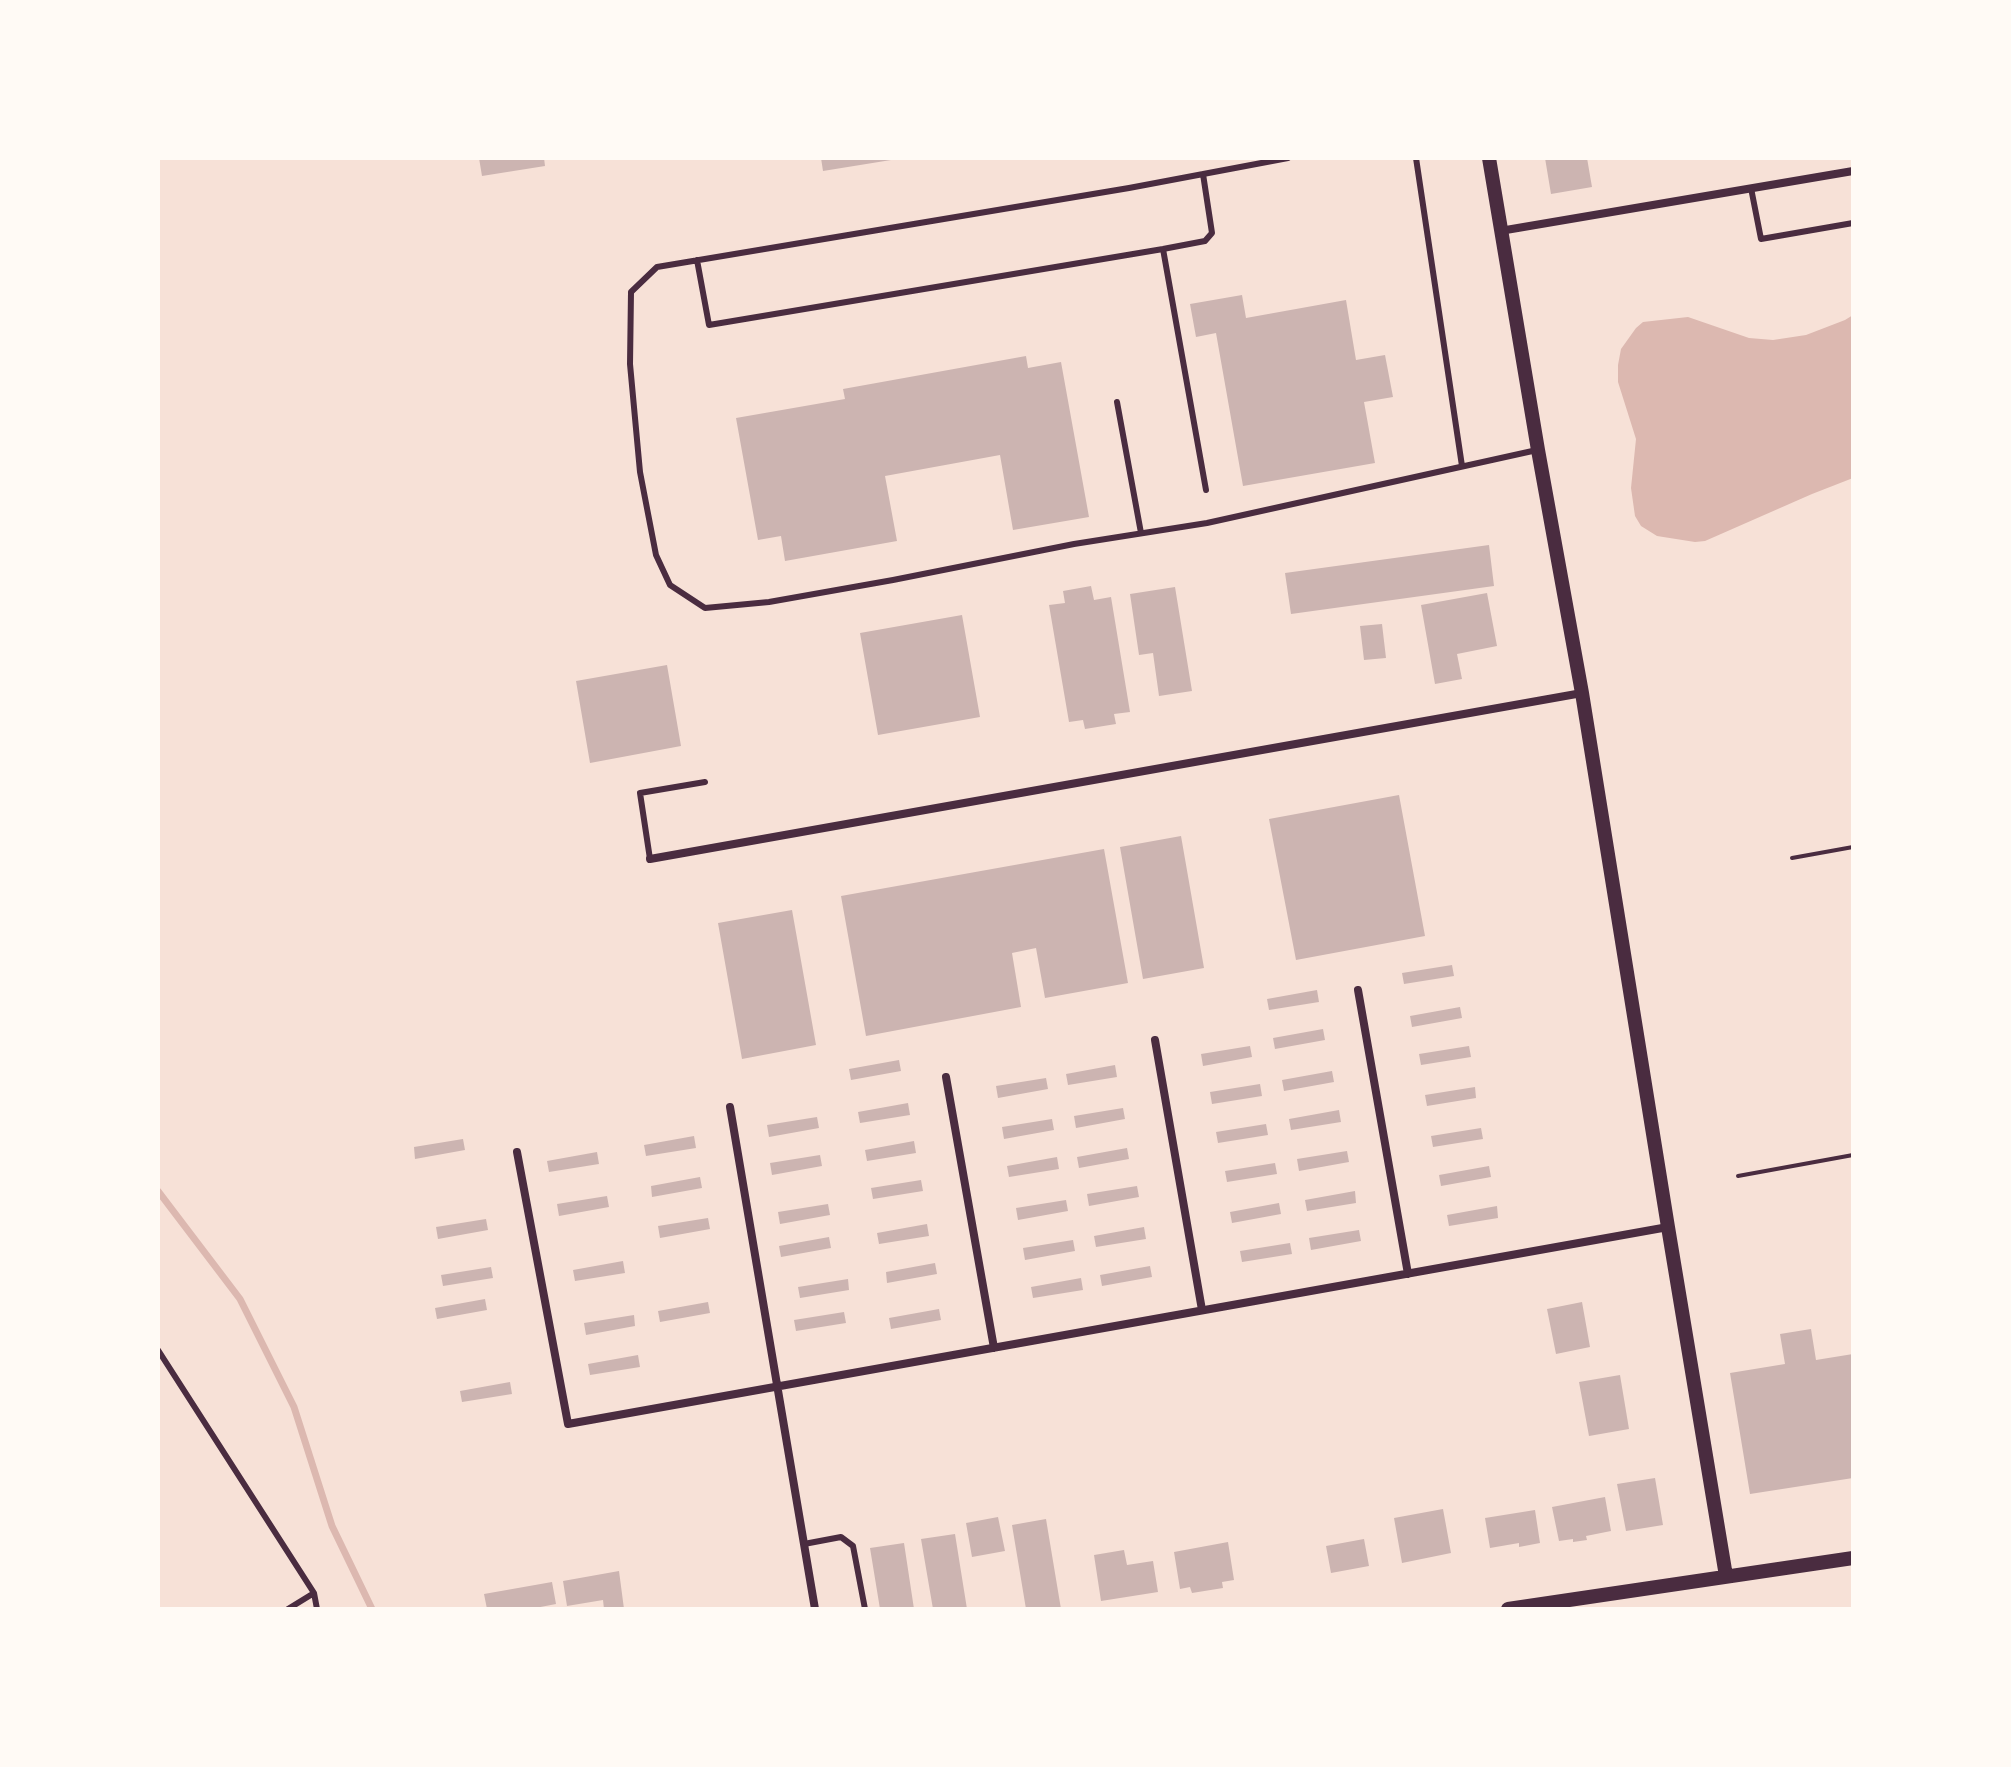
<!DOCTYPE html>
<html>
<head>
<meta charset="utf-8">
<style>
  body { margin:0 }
  #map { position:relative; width:2011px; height:1767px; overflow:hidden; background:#f7e1d7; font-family:Figtree,sans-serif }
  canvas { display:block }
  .frame { position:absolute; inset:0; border:160px solid #fffaf5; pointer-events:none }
</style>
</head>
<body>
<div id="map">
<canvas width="2011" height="1767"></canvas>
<div class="frame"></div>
</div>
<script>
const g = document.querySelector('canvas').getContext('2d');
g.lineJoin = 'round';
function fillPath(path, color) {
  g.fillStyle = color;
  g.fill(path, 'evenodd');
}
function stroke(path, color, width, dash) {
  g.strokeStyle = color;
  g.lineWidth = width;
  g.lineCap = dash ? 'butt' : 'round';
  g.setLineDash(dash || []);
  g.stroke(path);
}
const water = new Path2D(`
  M 1853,315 L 1853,478 L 1812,494 L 1705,541 L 1695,542 L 1657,536 L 1641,526 L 1635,516 L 1631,488 L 1636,439 L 1618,382 L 1618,365 L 1621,349 L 1636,328 L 1643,322 L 1688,317 L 1749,338 L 1773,340 L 1806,335 L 1845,320 Z`);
const stream = new Path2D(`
  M 158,1191 L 240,1299 L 294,1407 L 332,1526 L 372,1609`);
const building = new Path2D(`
  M 479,158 L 544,158 L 545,166 L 482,176 Z
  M 821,158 L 891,158 L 891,160 L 823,171 Z
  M 1545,158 L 1587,158 L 1592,187 L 1551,194 Z
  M 1242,295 L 1246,318 L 1346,300 L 1356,360 L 1385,355 L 1393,397 L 1364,402 L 1375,463 L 1243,486 L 1216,333 L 1196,337 L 1190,304 Z
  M 1026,356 L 1028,368 L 1061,362 L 1089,517 L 1013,530 L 1000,455 L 885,476 L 897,541 L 785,561 L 781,536 L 758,540 L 736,418 L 845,399 L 843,389 Z
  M 1489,545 L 1494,586 L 1291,614 L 1285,573 Z
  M 1091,586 L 1094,600 L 1111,597 L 1130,712 L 1114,714 L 1116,724 L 1085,729 L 1083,720 L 1069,722 L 1049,605 L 1065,603 L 1063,591 Z
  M 1175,587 L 1192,691 L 1159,696 L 1153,653 L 1139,655 L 1130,594 Z
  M 1487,593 L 1497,646 L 1457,654 L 1462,679 L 1435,684 L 1421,605 Z
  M 962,615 L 980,717 L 878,735 L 860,633 Z
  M 1382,624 L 1386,658 L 1364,660 L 1360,626 Z
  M 667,665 L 681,746 L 590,763 L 576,681 Z
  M 1399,795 L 1425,936 L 1296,960 L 1269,819 Z
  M 1181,836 L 1204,968 L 1143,979 L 1120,847 Z
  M 1104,849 L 1128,983 L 1045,998 L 1036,948 L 1012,953 L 1021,1007 L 866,1036 L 841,896 Z
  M 792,910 L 816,1045 L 742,1059 L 718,923 Z
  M 1452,965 L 1454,976 L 1404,984 L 1402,973 Z
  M 1317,990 L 1319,1002 L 1269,1010 L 1267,999 Z
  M 1460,1007 L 1462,1018 L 1412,1027 L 1410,1016 Z
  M 1323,1029 L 1325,1040 L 1275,1049 L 1273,1038 Z
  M 1250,1046 L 1252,1057 L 1203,1066 L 1201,1054 Z
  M 1469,1046 L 1471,1057 L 1421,1065 L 1419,1054 Z
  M 899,1060 L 901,1071 L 851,1080 L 849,1069 Z
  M 1115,1065 L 1117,1077 L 1068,1085 L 1066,1074 Z
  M 1332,1071 L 1334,1082 L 1284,1091 L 1282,1080 Z
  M 1046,1078 L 1048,1089 L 998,1098 L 996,1086 Z
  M 1260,1084 L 1262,1096 L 1212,1104 L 1210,1092 Z
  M 1475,1087 L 1476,1098 L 1427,1106 L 1425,1095 Z
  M 908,1103 L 910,1115 L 860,1123 L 858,1112 Z
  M 1123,1108 L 1125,1119 L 1076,1128 L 1074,1116 Z
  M 1339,1110 L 1341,1122 L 1291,1130 L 1289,1119 Z
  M 817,1117 L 819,1128 L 769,1137 L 767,1125 Z
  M 1052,1119 L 1054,1130 L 1004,1139 L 1002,1127 Z
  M 1266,1124 L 1268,1135 L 1218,1143 L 1216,1132 Z
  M 1481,1128 L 1483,1139 L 1433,1147 L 1431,1136 Z
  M 694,1136 L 696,1148 L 646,1156 L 644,1145 Z
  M 463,1139 L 465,1150 L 415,1159 L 414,1147 Z
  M 914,1141 L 916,1153 L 867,1161 L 865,1150 Z
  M 1127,1148 L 1129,1159 L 1079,1168 L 1077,1157 Z
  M 1347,1151 L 1349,1162 L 1299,1171 L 1297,1159 Z
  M 597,1152 L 599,1164 L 549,1172 L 547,1161 Z
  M 820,1155 L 822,1166 L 772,1175 L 770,1163 Z
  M 1057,1157 L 1059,1169 L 1009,1177 L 1007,1166 Z
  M 1275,1163 L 1277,1174 L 1227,1182 L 1225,1171 Z
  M 1489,1166 L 1491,1177 L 1441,1186 L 1439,1175 Z
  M 700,1177 L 702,1188 L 652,1197 L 651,1186 Z
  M 921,1180 L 923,1191 L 873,1199 L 871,1188 Z
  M 1137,1186 L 1139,1197 L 1089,1206 L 1087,1194 Z
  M 1355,1191 L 1356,1203 L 1307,1211 L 1305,1200 Z
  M 607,1196 L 609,1207 L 559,1216 L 557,1204 Z
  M 1066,1200 L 1068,1211 L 1018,1220 L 1016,1208 Z
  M 1279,1203 L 1281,1214 L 1232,1223 L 1230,1212 Z
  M 828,1204 L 830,1215 L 780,1224 L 778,1212 Z
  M 1497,1206 L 1498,1218 L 1449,1226 L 1447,1215 Z
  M 708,1218 L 710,1229 L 660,1238 L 658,1226 Z
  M 486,1219 L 488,1230 L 438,1239 L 436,1227 Z
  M 927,1224 L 929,1236 L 879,1244 L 877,1233 Z
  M 1144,1227 L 1146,1239 L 1096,1247 L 1094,1236 Z
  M 1359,1230 L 1361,1241 L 1311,1250 L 1309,1238 Z
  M 829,1237 L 831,1248 L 781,1257 L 779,1246 Z
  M 1073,1240 L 1075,1251 L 1025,1260 L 1023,1248 Z
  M 1290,1243 L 1292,1254 L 1242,1262 L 1240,1251 Z
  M 623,1261 L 625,1273 L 575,1281 L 573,1270 Z
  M 935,1263 L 937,1274 L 887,1283 L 886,1272 Z
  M 1150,1266 L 1152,1277 L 1102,1286 L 1100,1275 Z
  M 491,1267 L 493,1278 L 443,1286 L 441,1275 Z
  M 1081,1278 L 1083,1290 L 1033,1298 L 1031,1287 Z
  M 848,1279 L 849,1290 L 800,1298 L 798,1287 Z
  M 485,1299 L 487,1310 L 437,1319 L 435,1308 Z
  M 708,1302 L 710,1313 L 660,1322 L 658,1311 Z
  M 1582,1302 L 1590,1347 L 1556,1354 L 1547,1309 Z
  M 939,1309 L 941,1320 L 891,1329 L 889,1318 Z
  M 844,1312 L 846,1323 L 796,1331 L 794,1320 Z
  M 634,1315 L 635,1326 L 586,1335 L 584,1323 Z
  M 1811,1329 L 1816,1360 L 1853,1354 L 1853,1478 L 1750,1494 L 1730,1373 L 1785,1364 L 1780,1334 Z
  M 638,1355 L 640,1367 L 590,1375 L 588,1364 Z
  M 1620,1375 L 1629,1429 L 1589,1436 L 1579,1382 Z
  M 510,1382 L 512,1394 L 462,1402 L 460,1391 Z
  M 1655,1478 L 1663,1525 L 1626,1531 L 1617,1484 Z
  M 1605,1497 L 1611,1531 L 1586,1536 L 1587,1540 L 1573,1542 L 1573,1539 L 1559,1541 L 1552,1507 Z
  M 1443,1509 L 1451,1553 L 1402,1563 L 1394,1518 Z
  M 1535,1510 L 1540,1543 L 1519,1547 L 1519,1543 L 1490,1548 L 1485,1518 Z
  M 998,1517 L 1005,1551 L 972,1557 L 966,1523 Z
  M 1046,1519 L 1061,1609 L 1026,1609 L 1012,1525 Z
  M 955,1534 L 967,1609 L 933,1609 L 921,1539 Z
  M 1364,1539 L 1369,1566 L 1331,1573 L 1326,1546 Z
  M 1228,1542 L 1234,1580 L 1222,1582 L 1223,1588 L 1192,1593 L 1190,1587 L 1180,1589 L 1174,1552 Z
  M 904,1543 L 914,1609 L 880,1609 L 870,1548 Z
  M 1124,1550 L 1127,1565 L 1153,1561 L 1158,1592 L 1101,1601 L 1094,1555 Z
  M 619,1571 L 624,1609 L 604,1609 L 603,1600 L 567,1606 L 563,1581 Z
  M 552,1582 L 556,1604 L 530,1609 L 487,1609 L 484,1594 Z`);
const path = new Path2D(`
  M 1792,858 L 1853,847
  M 1738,1176 L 1853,1155`);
const service = new Path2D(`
  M 1288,158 L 1129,188 L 657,267 L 631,292 L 630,364 L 640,472 L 656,555 L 670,585 L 705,608 L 769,602 L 893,580 L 1074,544 L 1207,523 L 1537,450
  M 1416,158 L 1462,466
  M 1751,188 L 1761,239 L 1853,223
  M 1163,249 L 1206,490
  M 697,260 L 709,325 L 1163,249 L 1205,241 L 1212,233 L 1203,174
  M 1117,402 L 1141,533
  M 650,859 L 640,793 L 705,782
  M 158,1350 L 314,1593 L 317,1609
  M 804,1544 L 841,1537 L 853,1546 L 865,1609
  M 288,1609 L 314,1593`);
const minor = new Path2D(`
  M 1500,231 L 1853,171
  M 650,859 L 1582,693
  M 1358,990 L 1408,1274
  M 1155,1040 L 1202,1310
  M 946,1077 L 994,1348
  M 730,1107 L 815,1609
  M 517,1152 L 568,1424 L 1668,1227`);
const tertiary = new Path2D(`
  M 1489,158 L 1538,450 L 1582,693 L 1668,1227 L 1726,1576
  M 1508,1609 L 1853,1558`);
fillPath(water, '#dcb8b0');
stroke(stream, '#dcb8b0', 7);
fillPath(building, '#ccb4b1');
stroke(path, '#4a2c40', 4);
stroke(service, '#4a2c40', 6);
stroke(minor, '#4a2c40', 8);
stroke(tertiary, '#4a2c40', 14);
</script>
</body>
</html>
